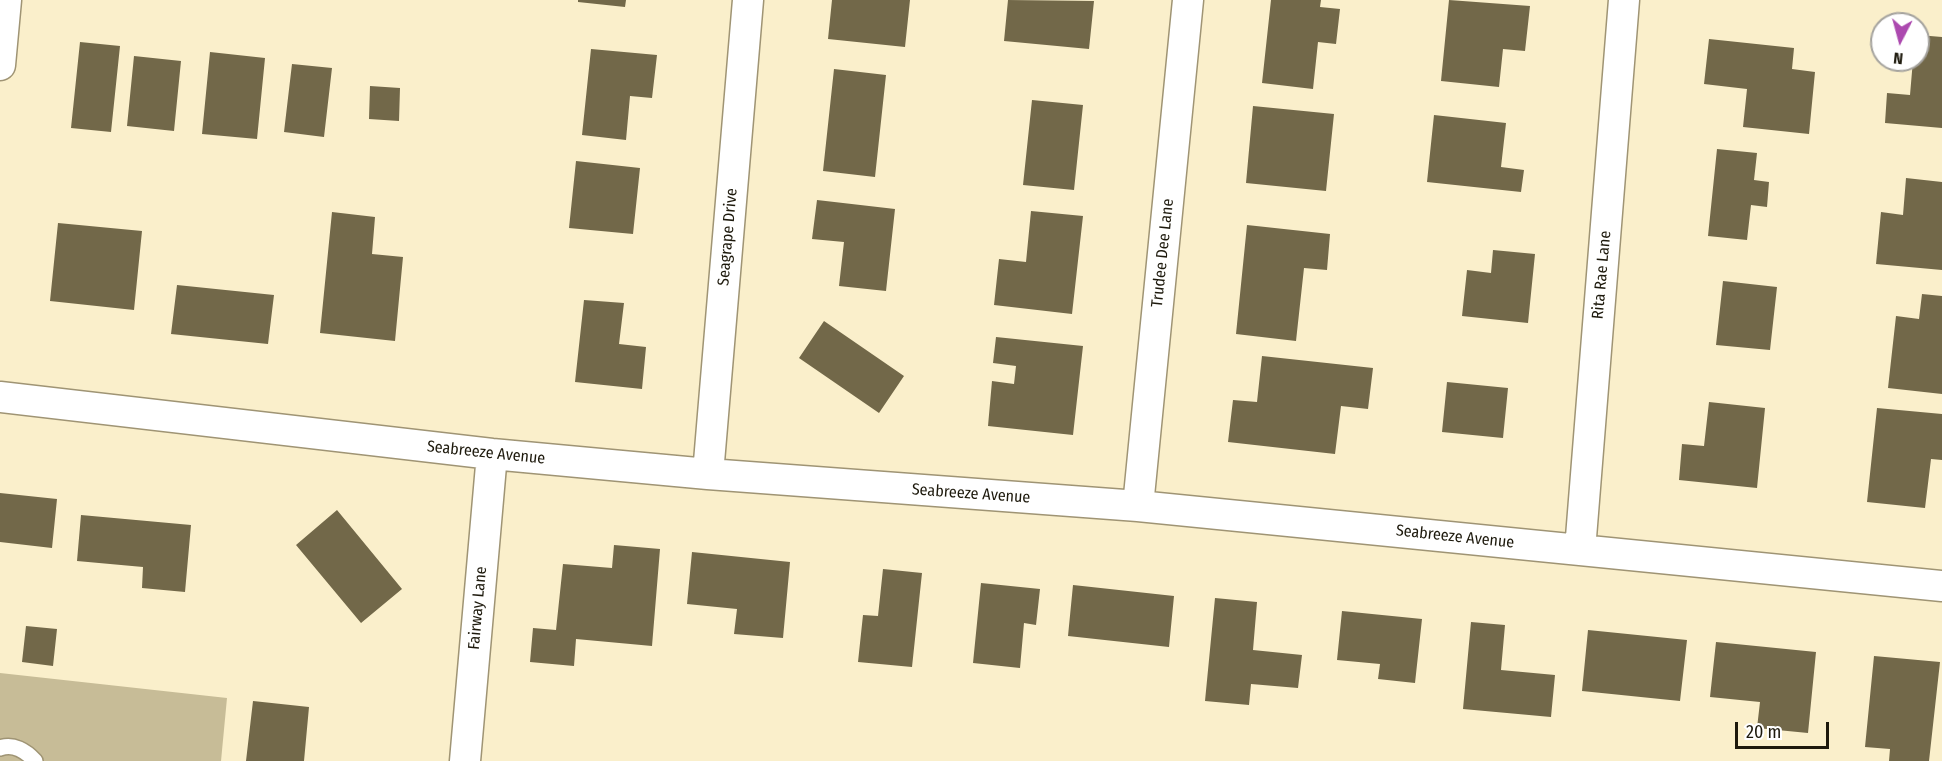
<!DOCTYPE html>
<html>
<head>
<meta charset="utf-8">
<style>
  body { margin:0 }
  #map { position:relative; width:1942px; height:761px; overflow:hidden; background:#faefcb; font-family:"Fira Sans Condensed",sans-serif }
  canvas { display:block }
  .north { position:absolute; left:1870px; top:12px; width:60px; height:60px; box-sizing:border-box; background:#fff; border:2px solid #a5a39e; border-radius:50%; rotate:186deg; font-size:16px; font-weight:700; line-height:24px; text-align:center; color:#1d190c }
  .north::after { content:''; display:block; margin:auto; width:21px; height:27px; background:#ac49af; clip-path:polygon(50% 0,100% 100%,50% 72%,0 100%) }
  .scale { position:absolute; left:1735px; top:722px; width:94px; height:27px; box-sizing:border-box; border:3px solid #1d190c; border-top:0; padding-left:8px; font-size:18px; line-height:21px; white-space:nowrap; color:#1d190c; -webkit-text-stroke:4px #fff; paint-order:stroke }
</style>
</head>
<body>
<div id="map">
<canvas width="1942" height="761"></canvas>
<div class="north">N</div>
<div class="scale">20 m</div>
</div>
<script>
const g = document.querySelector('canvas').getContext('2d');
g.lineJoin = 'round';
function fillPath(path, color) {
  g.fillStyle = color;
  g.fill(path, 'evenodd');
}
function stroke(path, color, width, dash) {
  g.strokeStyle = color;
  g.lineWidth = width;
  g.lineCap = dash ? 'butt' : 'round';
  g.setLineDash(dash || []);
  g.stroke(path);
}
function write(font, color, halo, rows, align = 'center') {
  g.font = font + ' "Fira Sans Condensed",sans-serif';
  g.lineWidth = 5;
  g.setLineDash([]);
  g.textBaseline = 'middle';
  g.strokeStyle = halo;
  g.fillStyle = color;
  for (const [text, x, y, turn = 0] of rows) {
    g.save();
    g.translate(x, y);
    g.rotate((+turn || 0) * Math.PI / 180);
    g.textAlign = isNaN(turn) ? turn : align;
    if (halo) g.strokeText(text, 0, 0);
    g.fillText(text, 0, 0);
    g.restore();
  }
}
const green = new Path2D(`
  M 0,673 L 227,698 L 221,761 L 0,761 Z`);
const building = new Path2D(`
  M 578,0 L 626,0 L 625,7 L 578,2 Z
  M 832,0 L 910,0 L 905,47 L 828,39 Z
  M 1008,0 L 1094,1 L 1089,49 L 1004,41 Z
  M 1271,0 L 1321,0 L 1320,7 L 1340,9 L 1336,44 L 1318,42 L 1313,89 L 1262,83 Z
  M 1449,0 L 1530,6 L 1525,51 L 1503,49 L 1499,87 L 1441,81 Z
  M 1918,35 L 1942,37 L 1942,128 L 1885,123 L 1887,93 L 1910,95 L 1913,60 L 1918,60 Z
  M 1709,39 L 1794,48 L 1792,69 L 1815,72 L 1809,134 L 1743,127 L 1747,89 L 1704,84 Z
  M 80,42 L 120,46 L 111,132 L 71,128 Z
  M 591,49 L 657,55 L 652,98 L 630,96 L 626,140 L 582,135 Z
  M 210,52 L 265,58 L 257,139 L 202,134 Z
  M 134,56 L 181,61 L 174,131 L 127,126 Z
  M 292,64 L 332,68 L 324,137 L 284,132 Z
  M 834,69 L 886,75 L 875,177 L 823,171 Z
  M 370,86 L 400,88 L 399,121 L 369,119 Z
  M 1032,100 L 1083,105 L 1074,190 L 1023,185 Z
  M 1253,106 L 1334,114 L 1326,191 L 1246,183 Z
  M 1434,115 L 1506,123 L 1501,167 L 1524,170 L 1521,192 L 1427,182 Z
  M 1717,149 L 1757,153 L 1754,180 L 1769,182 L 1767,207 L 1751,205 L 1747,240 L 1708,236 Z
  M 576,161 L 640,168 L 633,234 L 569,228 Z
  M 1906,178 L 1942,182 L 1942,270 L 1876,264 L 1881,212 L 1903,215 Z
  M 817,200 L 895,209 L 886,291 L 839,286 L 844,242 L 812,239 Z
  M 1031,211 L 1083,216 L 1072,314 L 994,305 L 999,259 L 1026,262 Z
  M 332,212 L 375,217 L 372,254 L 403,257 L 395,341 L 320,333 Z
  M 58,223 L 142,231 L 134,310 L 50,301 Z
  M 1247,225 L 1330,234 L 1327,270 L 1304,268 L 1296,341 L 1236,334 Z
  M 1493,250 L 1535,254 L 1528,323 L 1462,316 L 1467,270 L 1491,273 Z
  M 1723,281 L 1777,287 L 1770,350 L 1716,345 Z
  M 177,285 L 274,295 L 268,344 L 171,334 Z
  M 1922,294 L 1942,296 L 1942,394 L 1888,388 L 1896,316 L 1919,319 Z
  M 584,300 L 624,303 L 619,344 L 646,347 L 642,389 L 575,382 Z
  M 824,321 L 904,376 L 879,413 L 799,358 Z
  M 996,337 L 1083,346 L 1073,435 L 988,426 L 992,381 L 1014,384 L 1016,366 L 993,363 Z
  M 1262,356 L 1373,368 L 1368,409 L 1341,406 L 1335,454 L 1228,442 L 1233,400 L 1257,402 Z
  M 1447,382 L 1508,388 L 1503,438 L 1442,432 Z
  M 1709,402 L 1765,408 L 1757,488 L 1679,480 L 1682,444 L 1704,446 Z
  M 1877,408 L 1942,414 L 1942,460 L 1931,459 L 1925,508 L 1867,502 Z
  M 0,493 L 57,499 L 52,548 L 0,542 Z
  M 337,510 L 402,589 L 361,623 L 296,545 Z
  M 81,515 L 191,525 L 185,592 L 142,588 L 143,567 L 77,561 Z
  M 614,545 L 660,549 L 652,646 L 576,639 L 574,666 L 530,662 L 533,628 L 556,630 L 563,564 L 612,568 Z
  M 692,552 L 790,562 L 783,638 L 734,634 L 737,609 L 687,604 Z
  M 883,569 L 922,573 L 912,667 L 858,662 L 863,615 L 878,616 Z
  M 981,583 L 1040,589 L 1036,625 L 1024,623 L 1020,668 L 973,663 Z
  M 1073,585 L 1174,596 L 1169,647 L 1068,636 Z
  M 1215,598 L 1257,602 L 1253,650 L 1302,655 L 1298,688 L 1251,684 L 1249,705 L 1205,701 Z
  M 1342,611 L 1422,619 L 1415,683 L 1378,679 L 1380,664 L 1337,660 Z
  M 1471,622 L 1505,625 L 1501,670 L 1555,675 L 1551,717 L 1463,709 Z
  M 26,626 L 57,629 L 53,666 L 22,662 Z
  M 1588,630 L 1687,640 L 1680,701 L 1582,691 Z
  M 1716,642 L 1816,652 L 1808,733 L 1757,728 L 1760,702 L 1710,697 Z
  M 1874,656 L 1940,662 L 1929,761 L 1889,761 L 1890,749 L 1865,747 Z
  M 253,701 L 309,707 L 304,761 L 246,761 Z`);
const service = new Path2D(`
  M 0,748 C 13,743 26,751 35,761`);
const minor = new Path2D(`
  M 0,65 L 6,0
  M 0,397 L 492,454 L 708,474 L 1138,506 L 1942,586
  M 708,474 L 748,0
  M 1138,506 L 1188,0
  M 1580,550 L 1624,0
  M 465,761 L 492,454`);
const streetNames = [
  ["Seagrape Drive",728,237,-85],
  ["Trudee Dee Lane",1163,253,-84],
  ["Rita Rae Lane",1602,275,-85],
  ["Seabreeze Avenue",486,453,6],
  ["Seabreeze Avenue",971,494,4],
  ["Seabreeze Avenue",1455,537,6],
  ["Fairway Lane",478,608,-85]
];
fillPath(green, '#c7bc97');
fillPath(building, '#726849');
stroke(service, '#9f9474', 18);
stroke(minor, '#9f9474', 33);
stroke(service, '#fff', 15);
stroke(minor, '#fff', 30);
write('16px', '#1d190c', '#fff', streetNames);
</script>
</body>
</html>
